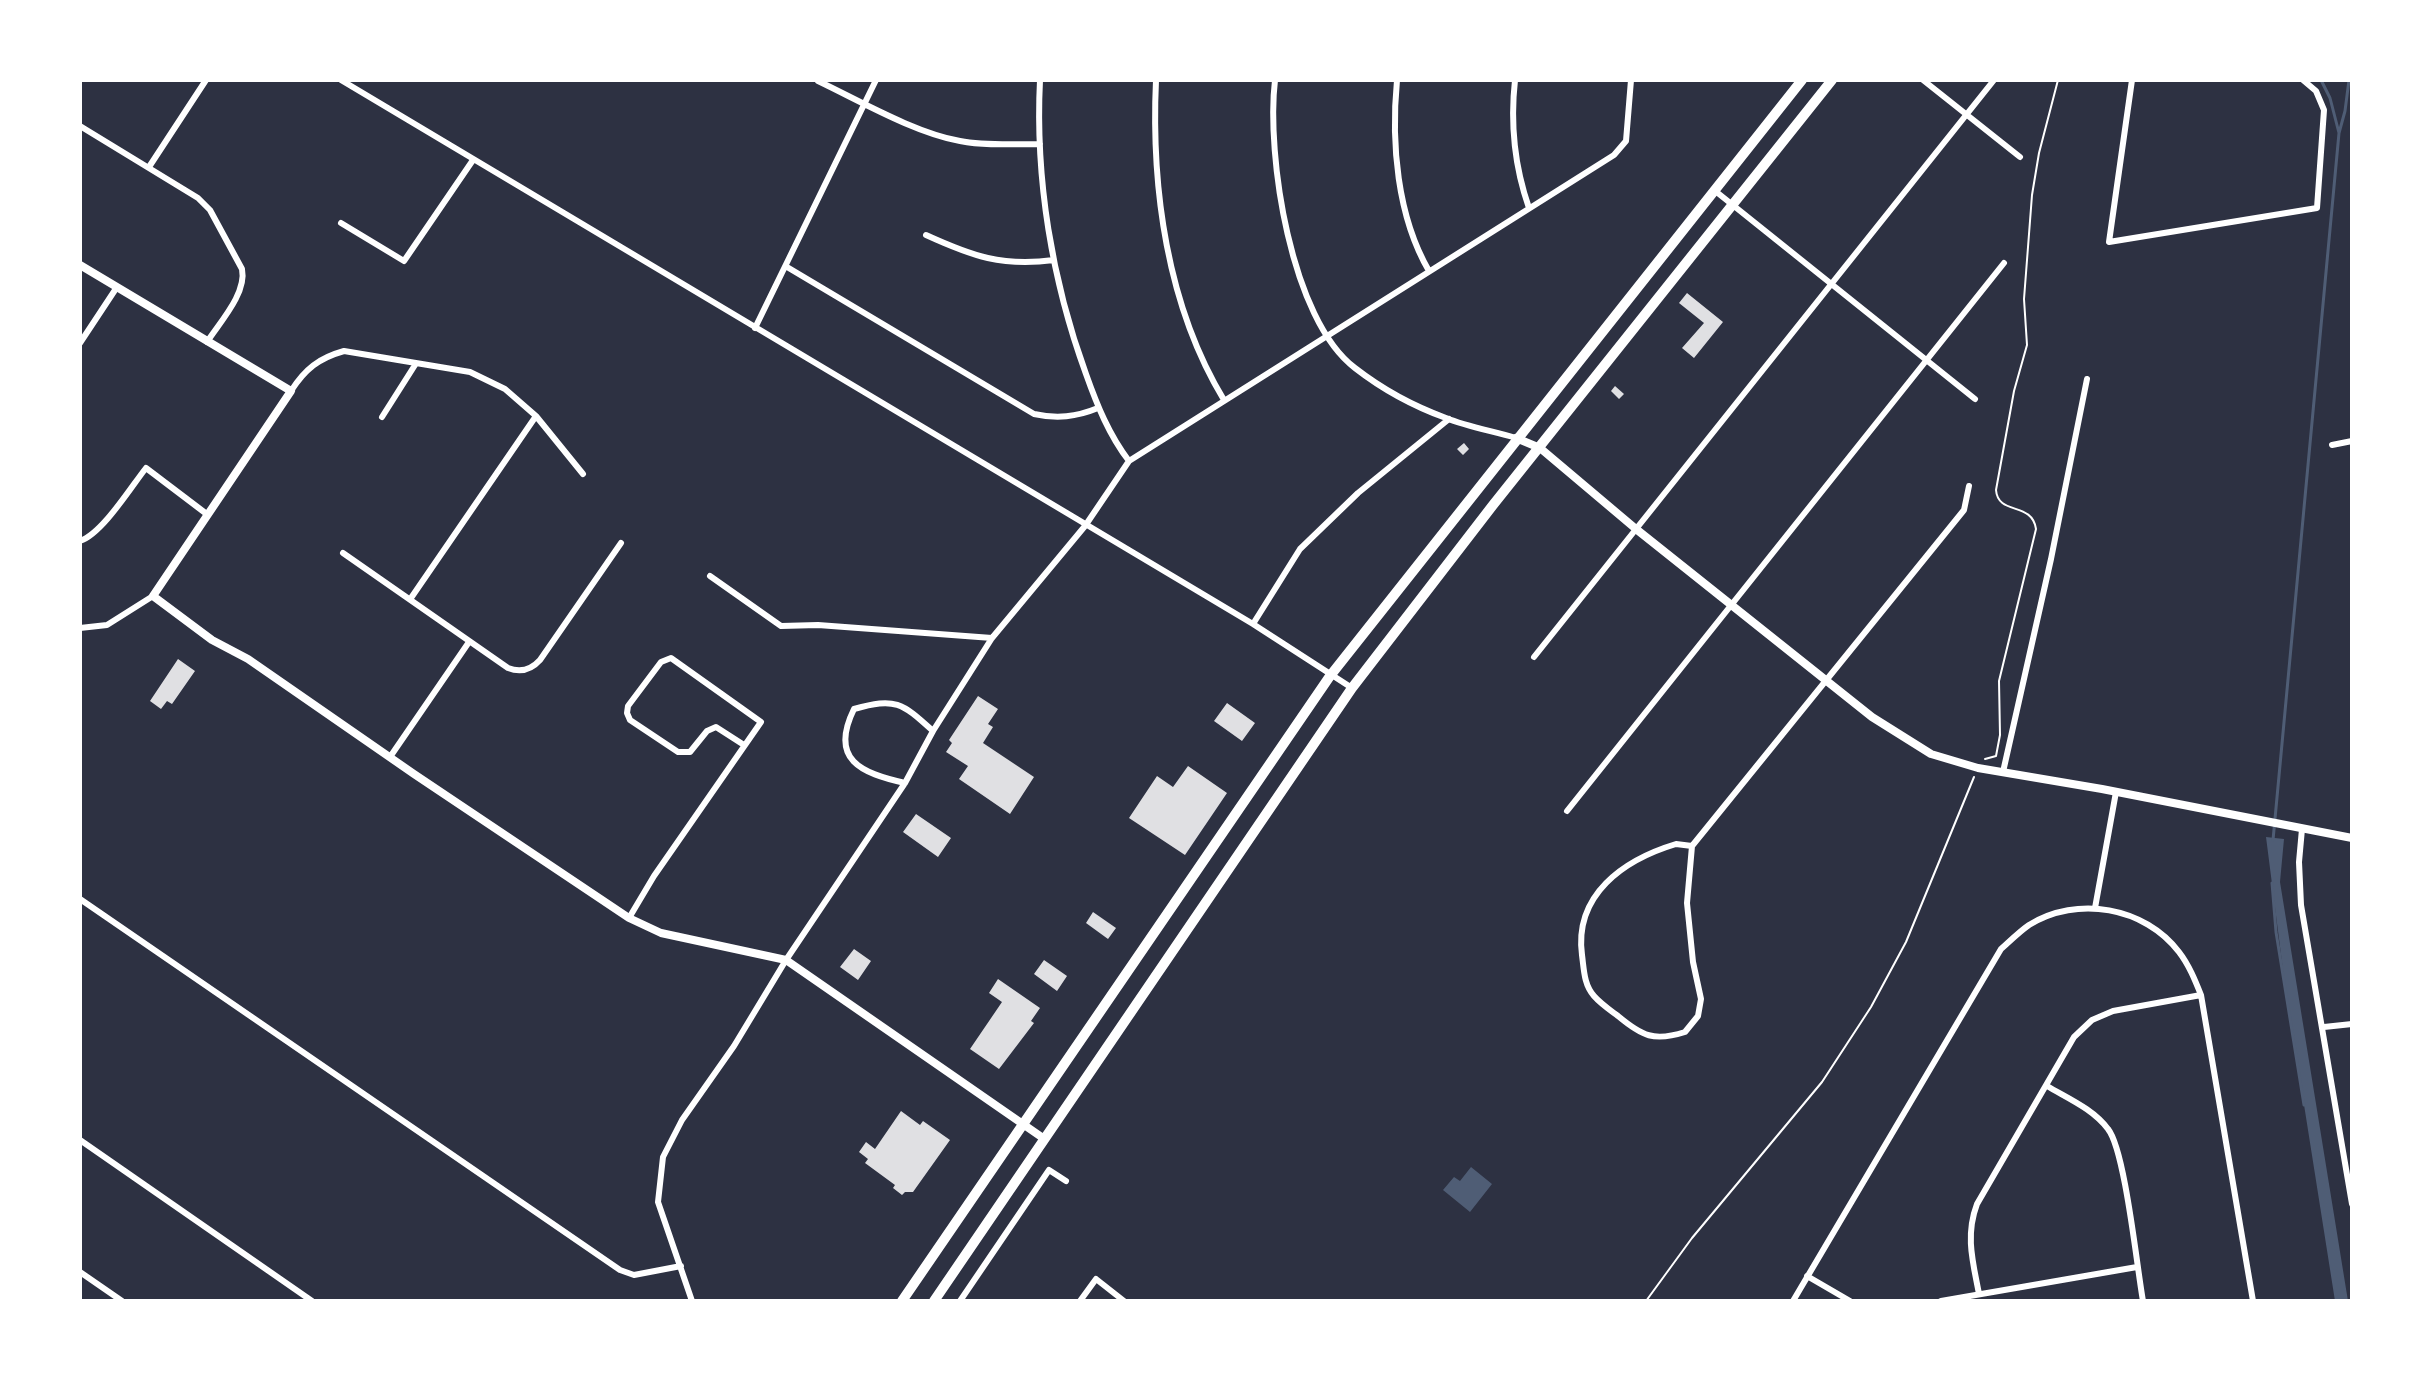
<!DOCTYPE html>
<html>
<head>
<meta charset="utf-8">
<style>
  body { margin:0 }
  #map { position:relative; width:2432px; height:1381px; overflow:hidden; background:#2d3142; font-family:"Golos Text",sans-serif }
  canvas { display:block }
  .frame { position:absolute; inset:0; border:82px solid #fff; pointer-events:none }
</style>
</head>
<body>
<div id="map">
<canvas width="2432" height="1381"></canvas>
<div class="frame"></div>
</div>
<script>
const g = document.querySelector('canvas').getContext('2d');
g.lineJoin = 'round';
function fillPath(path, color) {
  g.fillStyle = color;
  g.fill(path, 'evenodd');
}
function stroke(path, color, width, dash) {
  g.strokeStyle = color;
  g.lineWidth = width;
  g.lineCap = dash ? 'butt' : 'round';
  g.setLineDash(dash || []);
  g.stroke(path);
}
const water = new Path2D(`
  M 2266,837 L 2284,839 L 2280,882 L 2348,1301 L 2335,1301 L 2284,978 Z
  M 1471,1167 L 1492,1184 L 1470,1212 L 1443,1190 L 1454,1177 L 1460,1181 Z`);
const stream = new Path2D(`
  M 2321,80 L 2330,98 L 2339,133
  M 2273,840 L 2339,133 L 2345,111 L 2349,80
  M 2272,883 L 2276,932 L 2304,1105`);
const building = new Path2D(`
  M 1687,293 L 1723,322 L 1694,358 L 1682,348 L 1704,323 L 1679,303 Z
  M 1615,386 L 1624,394 L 1619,399 L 1611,391 Z
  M 1464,443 L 1469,449 L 1463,455 L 1457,449 Z
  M 178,659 L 195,671 L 172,704 L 167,701 L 161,709 L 150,701 Z
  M 978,696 L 998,709 L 988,724 L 993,727 L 983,743 L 1034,777 L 1010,814 L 959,779 L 968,766 L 946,752 L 952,743 L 949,740 Z
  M 1227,703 L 1255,723 L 1242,741 L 1214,721 Z
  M 1188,766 L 1227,793 L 1185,855 L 1129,818 L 1157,776 L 1173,787 Z
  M 916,814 L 951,838 L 938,857 L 903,832 Z
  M 1093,912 L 1116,928 L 1108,939 L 1086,923 Z
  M 854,949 L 871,961 L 858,980 L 840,967 Z
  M 1044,960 L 1067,976 L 1057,991 L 1034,974 Z
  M 998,979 L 1040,1008 L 1031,1021 L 1034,1023 L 999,1069 L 970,1049 L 1002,1002 L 989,993 Z
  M 901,1111 L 920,1125 L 923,1121 L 950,1140 L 913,1192 L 905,1192 L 902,1195 L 893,1188 L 895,1185 L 865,1163 L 868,1159 L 859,1152 L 866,1142 L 875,1149 Z`);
const path = new Path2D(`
  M 1985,759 L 1996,756 L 2000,735 L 1999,681 L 2036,529 C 2032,501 1998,516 1996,490 L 2014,391 L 2027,345 L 2024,299 L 2032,195 L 2039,153 L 2058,80
  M 1646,1301 L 1692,1238 L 1822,1082 L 1871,1007 L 1906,942 L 1974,777`);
const minor = new Path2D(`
  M 341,80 L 1253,624 L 1352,688
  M 1040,80 C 1035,179 1052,281 1086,374 C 1097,405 1109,435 1129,461
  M 1156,80 C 1151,188 1167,306 1224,400
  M 1275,80 C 1266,155 1291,320 1355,368 C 1382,389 1413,406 1446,418 C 1468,427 1493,431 1516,438
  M 1397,80 C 1391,143 1397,216 1429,271
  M 1515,80 C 1510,125 1514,165 1529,208
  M 1923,80 L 2020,157
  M 2132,80 L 2109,242 L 2317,208 L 2324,110 L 2316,91 L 2303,80
  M 818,81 C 860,101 915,133 960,141 C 986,146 1014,144 1040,144
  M 80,126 L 198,198 L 210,210 L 242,269 C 247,293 220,322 207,342
  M 149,167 L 206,80
  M 1714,190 L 1975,399
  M 341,223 L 404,261 L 473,160
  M 926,235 C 972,256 1002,267 1054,260
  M 787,267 L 1034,414 C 1057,419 1076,417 1098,408
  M 755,328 L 876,80
  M 80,343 L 117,287
  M 291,391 C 305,369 319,358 344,351 L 470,372 L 505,389 L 536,416 L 583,474
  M 382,417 L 415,365
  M 2332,445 L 2352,441
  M 80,541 C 102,534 131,487 146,468 L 208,515
  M 343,553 L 508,668 C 521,673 531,670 540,660 L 621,543
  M 710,576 L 781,626 L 818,625 L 992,638
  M 411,598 L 536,416
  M 1253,624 L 1300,549 L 1358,493 L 1449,419
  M 80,628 L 107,625 L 153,596
  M 1534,657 L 1994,80
  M 390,757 L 469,642
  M 2003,772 L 2051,559 L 2087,379
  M 905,783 C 861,773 829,760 854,709 C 896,697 902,703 933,731
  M 1567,811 L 2004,263
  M 2302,829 L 2299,862 L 2301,905 L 2352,1204
  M 1676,844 L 1692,846 L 1687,903 L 1693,962 L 1701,999 L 1698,1016 L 1685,1032 C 1654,1042 1642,1036 1618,1016 C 1610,1010 1601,1004 1594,996 C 1584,985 1584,970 1582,955 C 1574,895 1623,860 1676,844 Z
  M 1692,846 L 1964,510 L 1969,486
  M 80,899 L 620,1270 L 634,1275 L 681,1266
  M 2095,908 L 2116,792
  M 629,918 L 654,876 L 761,722 L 671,658 L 661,662 L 628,706 L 627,713 L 630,720 L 678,752 L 690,752 L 707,731 L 716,727 L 744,745
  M 2324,1027 L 2352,1024
  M 2047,1086 C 2069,1099 2093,1109 2108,1129 C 2125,1150 2137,1268 2143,1301
  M 80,1140 L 312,1301
  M 80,1272 L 122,1301
  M 1807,1276 L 1850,1301
  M 1979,1294 C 1973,1262 1965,1236 1977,1204 L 2074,1037 L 2092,1020 L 2113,1011 L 2201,995
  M 692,1301 L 658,1202 L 663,1157 L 682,1120 L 734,1046 L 786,960 L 905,783 L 933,731 L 992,638 L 1085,526 L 1129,461 L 1614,155 L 1626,141 L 1631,80
  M 960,1301 L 1049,1170 L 1066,1181
  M 1080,1301 L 1096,1279 L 1124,1301
  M 1793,1301 L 2001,949 C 2010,941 2019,932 2029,925 C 2077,895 2145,907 2179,952 C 2189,965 2195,980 2201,995 L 2253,1301
  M 1941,1301 L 2137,1267`);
const tertiary = new Path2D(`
  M 80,265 L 291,391 L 153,596 L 212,640 L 248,659 L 414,774 L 629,918 L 661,933 L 786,960 L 1043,1138
  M 1516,438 L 1540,448 L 1636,529 L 1872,717 L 1931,754 L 1978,768 L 2102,789 L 2352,838`);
const primary = new Path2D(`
  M 902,1301 L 1330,676 L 1802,80
  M 934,1301 L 1352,688 L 1493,505 L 1832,80`);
fillPath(water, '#4f5d75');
stroke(stream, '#4f5d75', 3);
fillPath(building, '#e0e0e3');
stroke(path, '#fff', 2);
stroke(minor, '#fff', 6);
stroke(tertiary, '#fff', 8);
stroke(primary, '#fff', 10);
</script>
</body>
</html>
